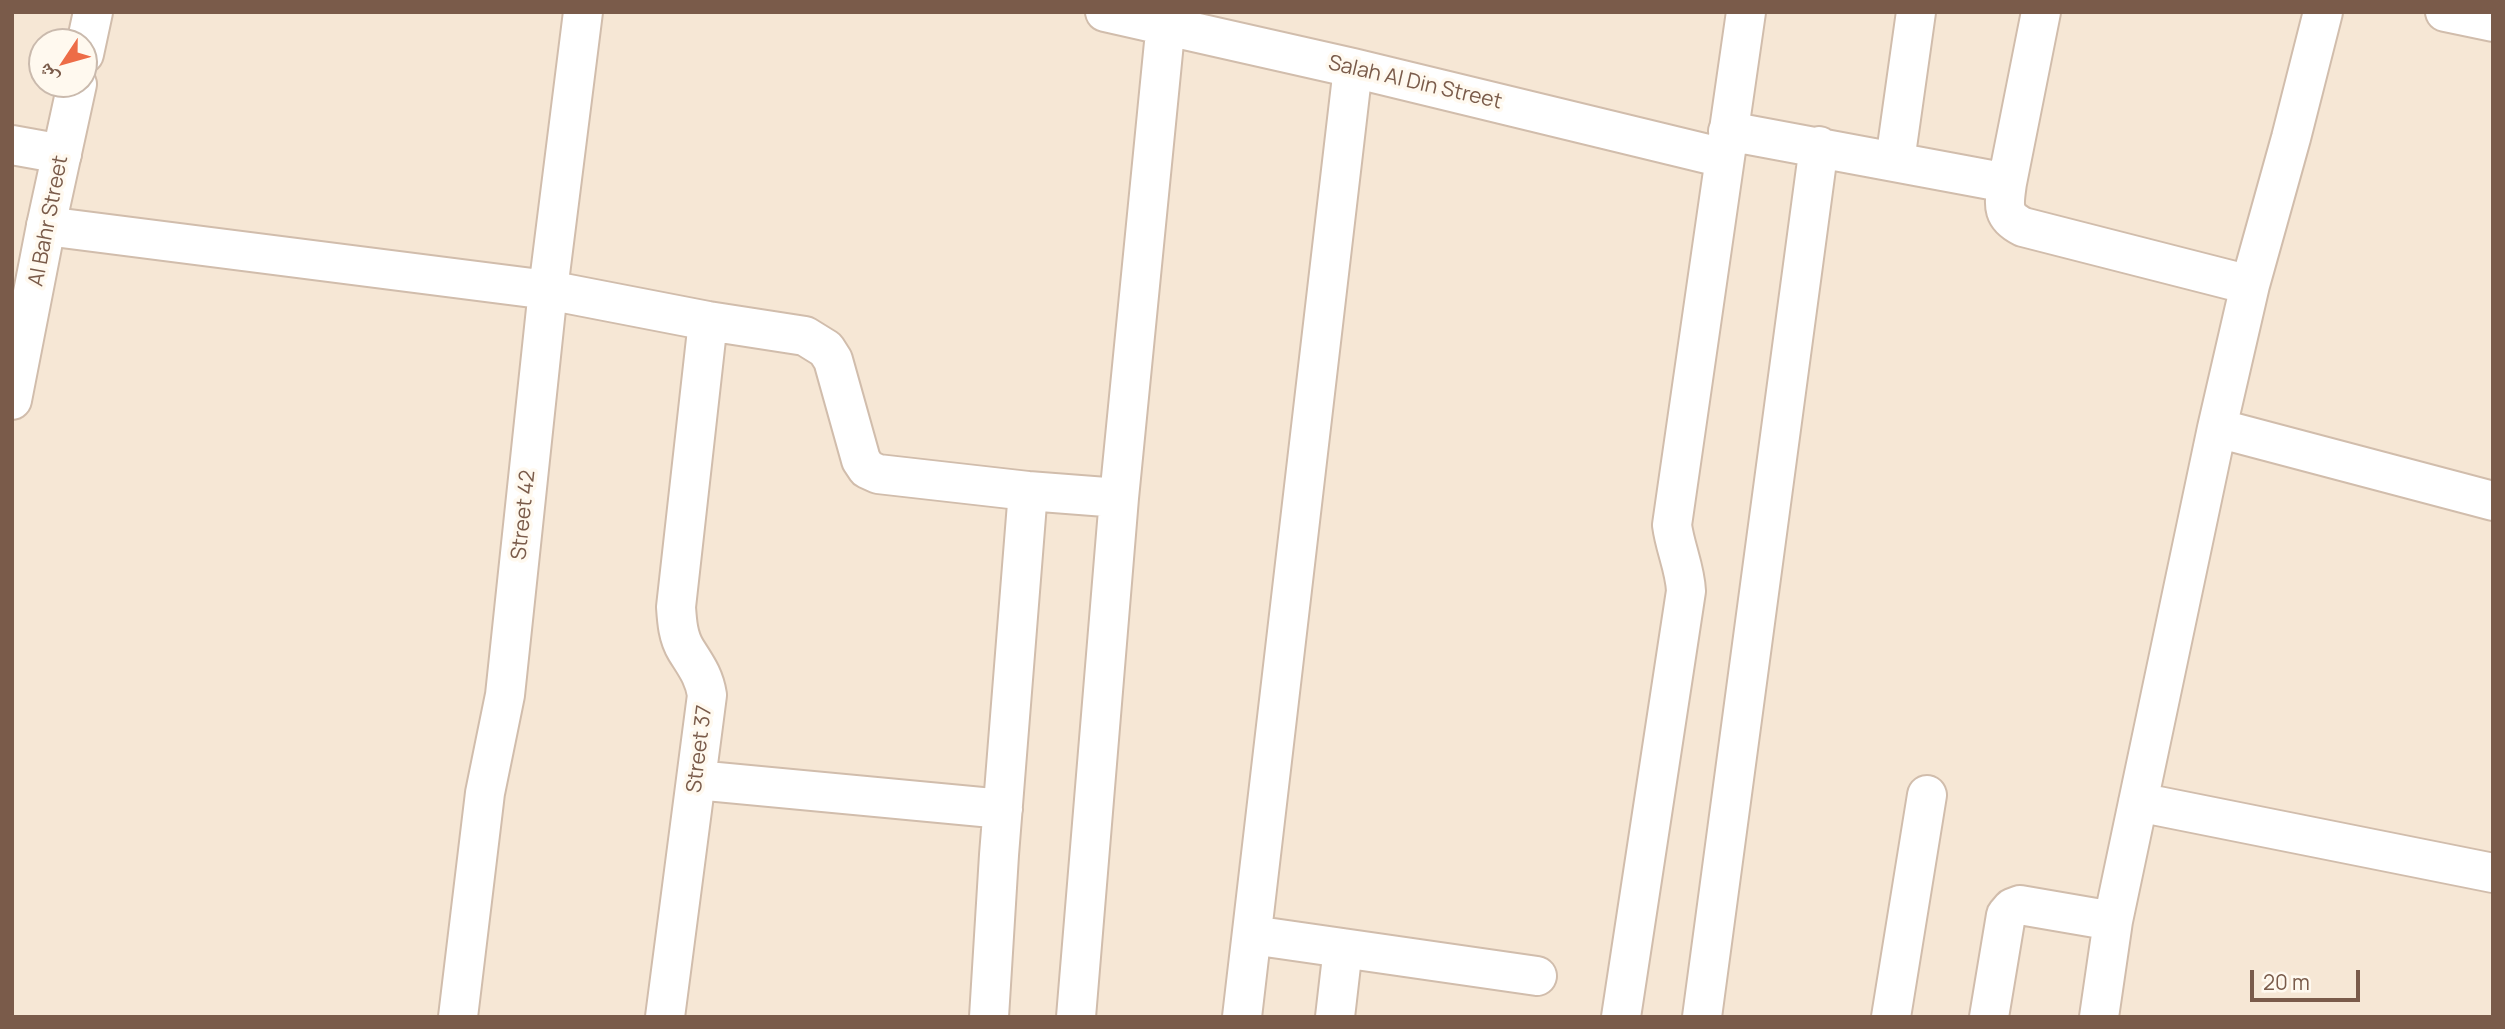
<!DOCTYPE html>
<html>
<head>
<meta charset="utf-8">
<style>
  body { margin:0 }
  #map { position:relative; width:2505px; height:1029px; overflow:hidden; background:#fef5e8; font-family:Manrope,"Noto Naskh Arabic",sans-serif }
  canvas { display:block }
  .frame { position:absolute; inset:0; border:14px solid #7a5b4a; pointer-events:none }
  .north { position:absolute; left:28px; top:28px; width:70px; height:70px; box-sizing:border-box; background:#fff9ef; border:2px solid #cabaad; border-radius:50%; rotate:234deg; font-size:19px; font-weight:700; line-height:28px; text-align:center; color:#7a5b4a }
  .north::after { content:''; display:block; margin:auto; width:24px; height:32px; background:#ed6c47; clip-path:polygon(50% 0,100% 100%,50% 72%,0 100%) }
  .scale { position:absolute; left:2250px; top:970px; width:110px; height:32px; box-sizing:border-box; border:4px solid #7a5b4a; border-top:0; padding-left:9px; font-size:21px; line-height:24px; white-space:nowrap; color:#7a5b4a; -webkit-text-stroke:5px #fff9ef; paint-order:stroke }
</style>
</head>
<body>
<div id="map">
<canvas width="2505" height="1029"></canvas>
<div class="frame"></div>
<div class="north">ش</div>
<div class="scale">20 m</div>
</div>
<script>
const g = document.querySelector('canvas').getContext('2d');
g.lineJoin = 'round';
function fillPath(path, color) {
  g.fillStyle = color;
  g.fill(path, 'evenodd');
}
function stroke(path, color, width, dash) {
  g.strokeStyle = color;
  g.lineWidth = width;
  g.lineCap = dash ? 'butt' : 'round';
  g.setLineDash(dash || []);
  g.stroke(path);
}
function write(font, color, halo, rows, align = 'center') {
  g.font = font + ' Manrope,sans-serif';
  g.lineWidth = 7;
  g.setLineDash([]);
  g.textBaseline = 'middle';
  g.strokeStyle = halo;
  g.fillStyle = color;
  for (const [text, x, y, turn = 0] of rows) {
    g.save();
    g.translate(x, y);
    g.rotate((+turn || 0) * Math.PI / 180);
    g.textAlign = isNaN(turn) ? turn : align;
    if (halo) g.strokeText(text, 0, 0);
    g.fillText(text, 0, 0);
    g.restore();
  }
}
const residential = new Path2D(`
  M 12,12 L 2493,12 L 2493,1017 L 12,1017 ZM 42,42 L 84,42 L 84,84 L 42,84 Z`);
const minor = new Path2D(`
  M 1105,12 L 1353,68 L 1724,158
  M 2041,12 L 2007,183 C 2004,205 2001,216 2023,227 L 2250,285
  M 2323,12 L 2291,138 L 2250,285 L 2217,428 L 2493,501
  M 2445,12 L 2493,22
  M 1728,131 L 2007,183
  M 12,145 L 62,154
  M 1895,161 L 1916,12
  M 46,226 L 548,290 L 708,321 L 805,336 L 826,349 L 833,360 L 861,460 L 867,469 L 878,474 L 1028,491 L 1119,498
  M 696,780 L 1003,809
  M 2138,802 L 2493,873
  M 1252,935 L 1537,976
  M 458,1017 L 485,793 L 505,695 L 548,290 L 583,12
  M 665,1017 L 707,695 C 704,676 696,666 686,650 C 678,637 677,622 676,607 L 708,321
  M 989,1017 L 999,855 L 1028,491
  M 1076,1017 L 1119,498 L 1167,12
  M 1242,1017 L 1353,68
  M 1335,1017 L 1343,948
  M 1621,1017 L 1686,591 C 1685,568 1675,548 1672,525 L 1746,12
  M 1702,1017 L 1819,146
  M 1891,1017 L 1927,795
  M 1989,1017 L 2006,915 L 2012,908 L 2020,905 L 2113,921
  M 2099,1017 L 2113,921 L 2217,428`);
const tertiary = new Path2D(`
  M 84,54 L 93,12
  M 12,400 L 46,226 L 77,84`);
const streetNames = [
  ["Salah Al Din Street",1415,83,13],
  ["Al Bahr Street",49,221,-79],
  ["Street 42",524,515,-84],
  ["Street 37",700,749,-83]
];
fillPath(residential, '#f6e7d5');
stroke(minor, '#d1bdac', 42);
stroke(tertiary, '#d1bdac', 42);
stroke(minor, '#fff', 38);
stroke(tertiary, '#fff', 38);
write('21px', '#7a5b4a', '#fff9ef', streetNames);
</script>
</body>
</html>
